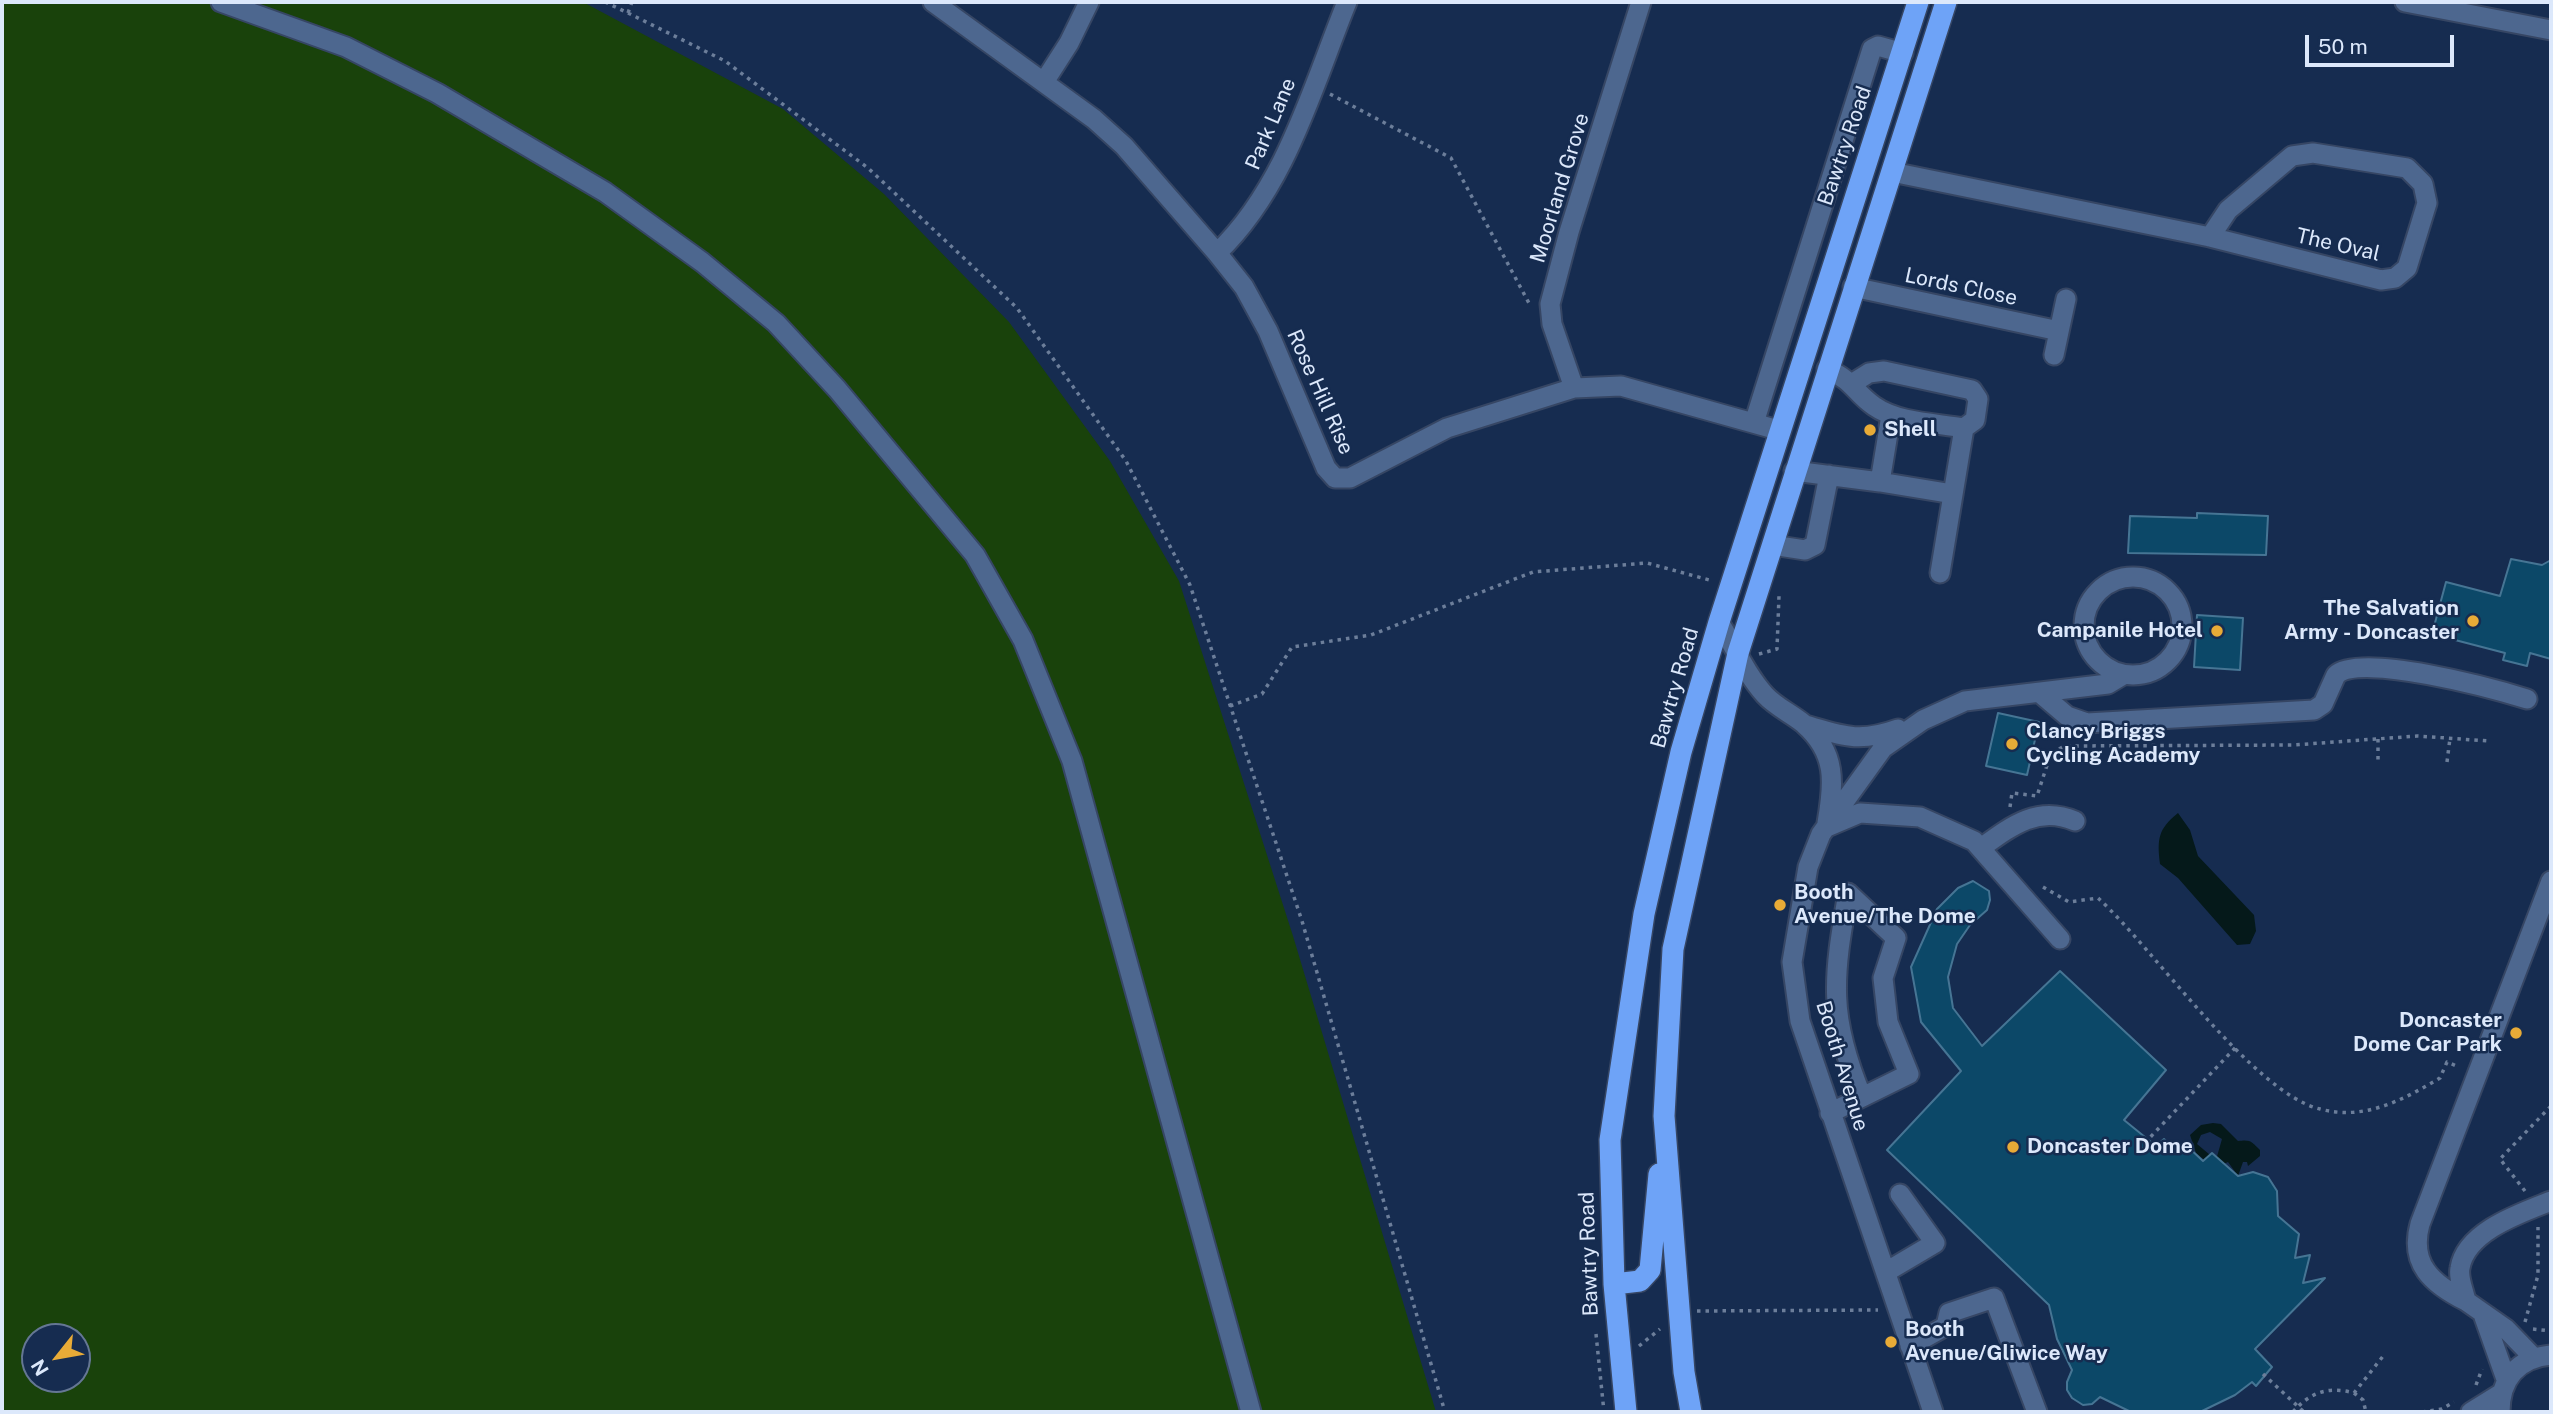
<!DOCTYPE html>
<html>
<head>
<meta charset="utf-8">
<style>
  body { margin:0 }
  #map { position:relative; width:2553px; height:1414px; overflow:hidden; background:#162c50; font-family:"Public Sans",sans-serif }
  canvas { display:block }
  .frame { position:absolute; inset:0; border:4px solid #dce8fb; pointer-events:none }
  .north { position:absolute; left:21px; top:1323px; width:70px; height:70px; box-sizing:border-box; background:#162c50; border:2px solid #657794; border-radius:50%; rotate:239deg; font-size:19px; font-weight:700; line-height:28px; text-align:center; color:#dce8fb }
  .north::after { content:''; display:block; margin:auto; width:24px; height:32px; background:#e8ab37; clip-path:polygon(50% 0,100% 100%,50% 72%,0 100%) }
  .scale { position:absolute; left:2305px; top:35px; width:149px; height:32px; box-sizing:border-box; border:4px solid #dce8fb; border-top:0; padding-left:9px; font-size:21px; line-height:24px; white-space:nowrap; color:#dce8fb; -webkit-text-stroke:5px #162c50; paint-order:stroke }
</style>
</head>
<body>
<div id="map">
<canvas width="2553" height="1414"></canvas>
<div class="frame"></div>
<div class="north">N</div>
<div class="scale">50 m</div>
</div>
<script>
const g = document.querySelector('canvas').getContext('2d');
g.lineJoin = 'round';
function fillPath(path, color) {
  g.fillStyle = color;
  g.fill(path, 'evenodd');
}
function stroke(path, color, width, dash) {
  g.strokeStyle = color;
  g.lineWidth = width;
  g.lineCap = dash ? 'butt' : 'round';
  g.setLineDash(dash || []);
  g.stroke(path);
}
function write(font, color, halo, rows, align = 'center') {
  g.font = font + ' "Public Sans",sans-serif';
  g.lineWidth = 5;
  g.setLineDash([]);
  g.textBaseline = 'middle';
  g.strokeStyle = halo;
  g.fillStyle = color;
  for (const [text, x, y, turn = 0] of rows) {
    g.save();
    g.translate(x, y);
    g.rotate((+turn || 0) * Math.PI / 180);
    g.textAlign = isNaN(turn) ? turn : align;
    if (halo) g.strokeText(text, 0, 0);
    g.fillText(text, 0, 0);
    g.restore();
  }
}
const green = new Path2D(`
  M 2,2 L 583,2 L 783,109 L 884,194 L 1009,322 L 1110,461 L 1179,581 L 1293,936 L 1436,1412 L 2,1412 ZM 35,1337 L 77,1337 L 77,1379 L 35,1379 Z`);
const water = new Path2D(`
  M 2178,813 L 2190,830 L 2198,856 L 2254,915 L 2256,931 L 2250,944 L 2237,945 L 2178,878 L 2160,864 C 2157,839 2158,829 2178,813 Z
  M 2213,1123 L 2221,1124 L 2238,1141 C 2251,1139 2252,1142 2260,1150 L 2260,1156 L 2248,1166 L 2247,1162 L 2243,1162 L 2238,1176 L 2228,1162 L 2214,1168 L 2196,1153 L 2190,1135 L 2201,1125 ZM 2210,1132 L 2222,1139 L 2216,1160 L 2197,1144 L 2201,1135 Z`);
const building = new Path2D(`
  M 2197,513 L 2268,516 L 2266,555 L 2128,553 L 2130,516 L 2197,518 Z
  M 2511,559 L 2542,565 L 2551,560 L 2551,659 L 2530,653 L 2527,666 L 2503,660 L 2505,653 L 2432,634 L 2446,582 L 2500,596 Z
  M 2197,615 L 2243,618 L 2240,670 L 2194,667 Z
  M 1998,713 L 2039,722 L 2027,775 L 1986,766 Z
  M 1973,881 L 1989,891 L 1990,900 L 1987,910 L 1970,925 L 1957,944 L 1948,977 L 1953,1008 L 1982,1046 L 2060,971 L 2166,1070 L 2124,1120 L 2156,1146 L 2164,1139 L 2178,1152 L 2187,1146 L 2203,1161 L 2212,1153 L 2238,1176 L 2253,1172 L 2268,1177 L 2277,1191 L 2278,1216 L 2299,1234 L 2295,1258 L 2310,1255 L 2303,1283 L 2325,1278 L 2255,1349 L 2272,1367 L 2256,1386 L 2252,1382 L 2235,1395 L 2200,1412 L 2131,1412 L 2100,1397 L 2092,1404 L 2083,1405 L 2072,1398 L 2067,1390 L 2067,1382 L 2072,1370 L 2057,1339 L 2049,1305 L 1887,1150 L 1961,1071 L 1921,1022 L 1911,967 L 1937,909 L 1958,888 Z`);
const path = new Path2D(`
  M 605,2 L 628,13 L 632,2
  M 628,13 L 725,61 L 868,168 L 1017,308 L 1126,461 L 1190,585 L 1302,921 L 1445,1412
  M 1330,94 L 1451,158 L 1530,305
  M 1759,654 L 1777,649 L 1779,596
  M 1230,706 L 1262,694 L 1292,647 L 1371,635 L 1533,572 L 1647,563 L 1713,581
  M 2378,739 L 2378,764
  M 2447,762 L 2450,738
  M 2010,807 L 2012,793 L 2037,796 L 2051,753 L 2065,746 L 2294,745 L 2417,736 L 2489,741
  M 2043,887 L 2069,902 L 2098,898 C 2154,949 2253,1093 2320,1109 C 2364,1121 2403,1100 2440,1078 L 2447,1062 L 2459,1067
  M 2139,1149 L 2236,1047
  M 2525,1191 L 2500,1159 L 2551,1106
  M 1697,1311 L 1878,1310
  M 2525,1322 L 2538,1275 L 2538,1227
  M 2533,1329 L 2551,1331
  M 1596,1334 L 1604,1412
  M 1639,1346 L 1660,1329
  M 2263,1374 L 2304,1412
  M 2476,1385 L 2482,1369
  M 2354,1393 L 2363,1400 L 2366,1412
  M 2293,1412 C 2310,1392 2329,1386 2354,1393 L 2384,1355
  M 2422,1412 L 2442,1409 L 2454,1402`);
const minor = new Path2D(`
  M 221,2 L 346,47 L 437,93 L 605,192 L 702,262 L 776,323 L 837,389 L 975,555 L 1023,640 L 1072,761 L 1251,1412
  M 933,2 L 1094,119 L 1124,146 L 1217,253 L 1244,287 L 1268,331 L 1326,468 L 1335,478 L 1350,478 L 1447,428 L 1574,388 L 1621,386 L 1778,430
  M 2405,2 L 2551,30
  M 1044,82 L 1069,43 L 1089,2
  M 1892,172 L 2210,237 L 2381,280 L 2395,278 L 2407,268 L 2427,203 L 2423,184 L 2407,168 L 2313,153 L 2292,156 L 2228,210 L 2210,237
  M 1217,253 C 1286,187 1312,88 1347,2
  M 1853,287 L 2059,331
  M 2054,355 L 2066,299
  M 1827,369 C 1854,381 1854,392 1874,406 C 1898,423 1936,423 1964,428 L 1975,420 L 1978,399 L 1972,390 L 1884,371 L 1869,373 L 1853,383
  M 1574,388 L 1552,324 L 1550,304 L 1569,232 L 1641,2
  M 1754,423 L 1872,49 L 1878,46 L 1903,53
  M 1794,471 L 1880,482 L 1891,415
  M 1880,482 L 1953,494
  M 1772,545 L 1805,550 L 1815,545 L 1829,475
  M 1940,573 L 1964,428
  M2084 626a49 49 0 1 1 98 0a49 49 0 1 1-98 0Z
  M 1719,622 C 1734,646 1746,674 1765,695 C 1776,707 1792,714 1804,724 C 1837,753 1834,783 1827,823
  M 2040,693 L 2067,716 L 2087,723 L 2314,710 L 2323,704 L 2336,675 C 2360,652 2495,689 2527,699
  M 1805,725 C 1843,736 1859,743 1898,729
  M 1827,827 L 1860,813 L 1920,817 L 1974,841 L 2060,939
  M 1981,848 C 2011,826 2038,805 2075,821
  M 2551,881 L 2420,1224 C 2409,1264 2432,1284 2466,1301 C 2464,1291 2458,1278 2460,1268 C 2466,1231 2521,1213 2551,1201
  M 1830,1113 L 1909,1074 L 1888,1022 L 1883,978 L 1896,938 L 1848,893 C 1833,978 1828,1016 1862,1097
  M 1886,1272 L 1935,1243 L 1900,1194
  M 2466,1301 L 2506,1329 L 2533,1357
  M 2484,1317 L 2506,1379
  M 1910,1346 L 1946,1326 L 1949,1313 L 1994,1298 L 2037,1412
  M 1933,1412 L 1800,1021 L 1792,962 L 1808,867 L 1821,834 L 1883,748 L 1923,720 L 1965,701 L 2108,684 L 2123,675
  M 2471,1412 L 2500,1394
  M 2500,1412 C 2500,1379 2518,1358 2551,1355`);
const highway = new Path2D(`
  M 1614,1284 L 1640,1281 L 1650,1270 L 1659,1174
  M 1626,1412 L 1614,1284 L 1610,1140 L 1644,914 L 1681,752 L 1719,622 L 1918,2
  M 1691,1412 L 1684,1372 L 1664,1116 L 1673,949 L 1738,653 L 1946,2`);
const markers = [
  [1870,430,7,"#e8ab37"],
  [2473,621,7,"#e8ab37"],
  [2217,631,7,"#e8ab37"],
  [2012,744,7,"#e8ab37"],
  [1780,905,7,"#e8ab37"],
  [2516,1033,7,"#e8ab37"],
  [2013,1147,7,"#e8ab37"],
  [1891,1342,7,"#e8ab37"]
];
const streetNames = [
  ["Park Lane",1271,124,-67],
  ["Bawtry Road",1845,146,-71],
  ["Moorland Grove",1560,188,-73],
  ["The Oval",2338,245,13],
  ["Lords Close",1961,287,12],
  ["Rose Hill Rise",1320,392,66],
  ["Bawtry Road",1675,688,-74],
  ["Booth Avenue",1842,1066,73],
  ["Bawtry Road",1589,1254,-92]
];
const poiNames = [
  ["Shell",1884,430],
  ["The Salvation",2459,609,"right"],
  ["Army - Doncaster",2459,633,"right"],
  ["Campanile Hotel",2203,631,"right"],
  ["Clancy Briggs",2026,732],
  ["Cycling Academy",2026,756],
  ["Booth",1794,893],
  ["Avenue/The Dome",1794,917],
  ["Doncaster",2502,1021,"right"],
  ["Dome Car Park",2502,1045,"right"],
  ["Doncaster Dome",2027,1147],
  ["Booth",1905,1330],
  ["Avenue/Gliwice Way",1905,1354]
];
fillPath(green, '#19420b');
fillPath(water, '#05191a');
fillPath(building, '#0c4868');
stroke(building, '#467594', 2);
stroke(minor, '#364664', 23);
stroke(highway, '#364664', 24);
stroke(path, '#6c7e9a', 3.5, [3.5, 5]);
stroke(minor, '#4d678f', 19);
stroke(highway, '#6ea3f7', 21);
for (const [x, y, r, color] of markers) {
  const dot = new Path2D();
  dot.arc(x, y, r, 0, 2 * Math.PI);
  g.fillStyle = color;
  g.fill(dot);
  stroke(dot, '#162c50', 2.5);
}
write('21px', '#dce8fb', '#162c50', streetNames);
write('bold 21px', '#dce8fb', '#162c50', poiNames, 'left');
</script>
</body>
</html>
